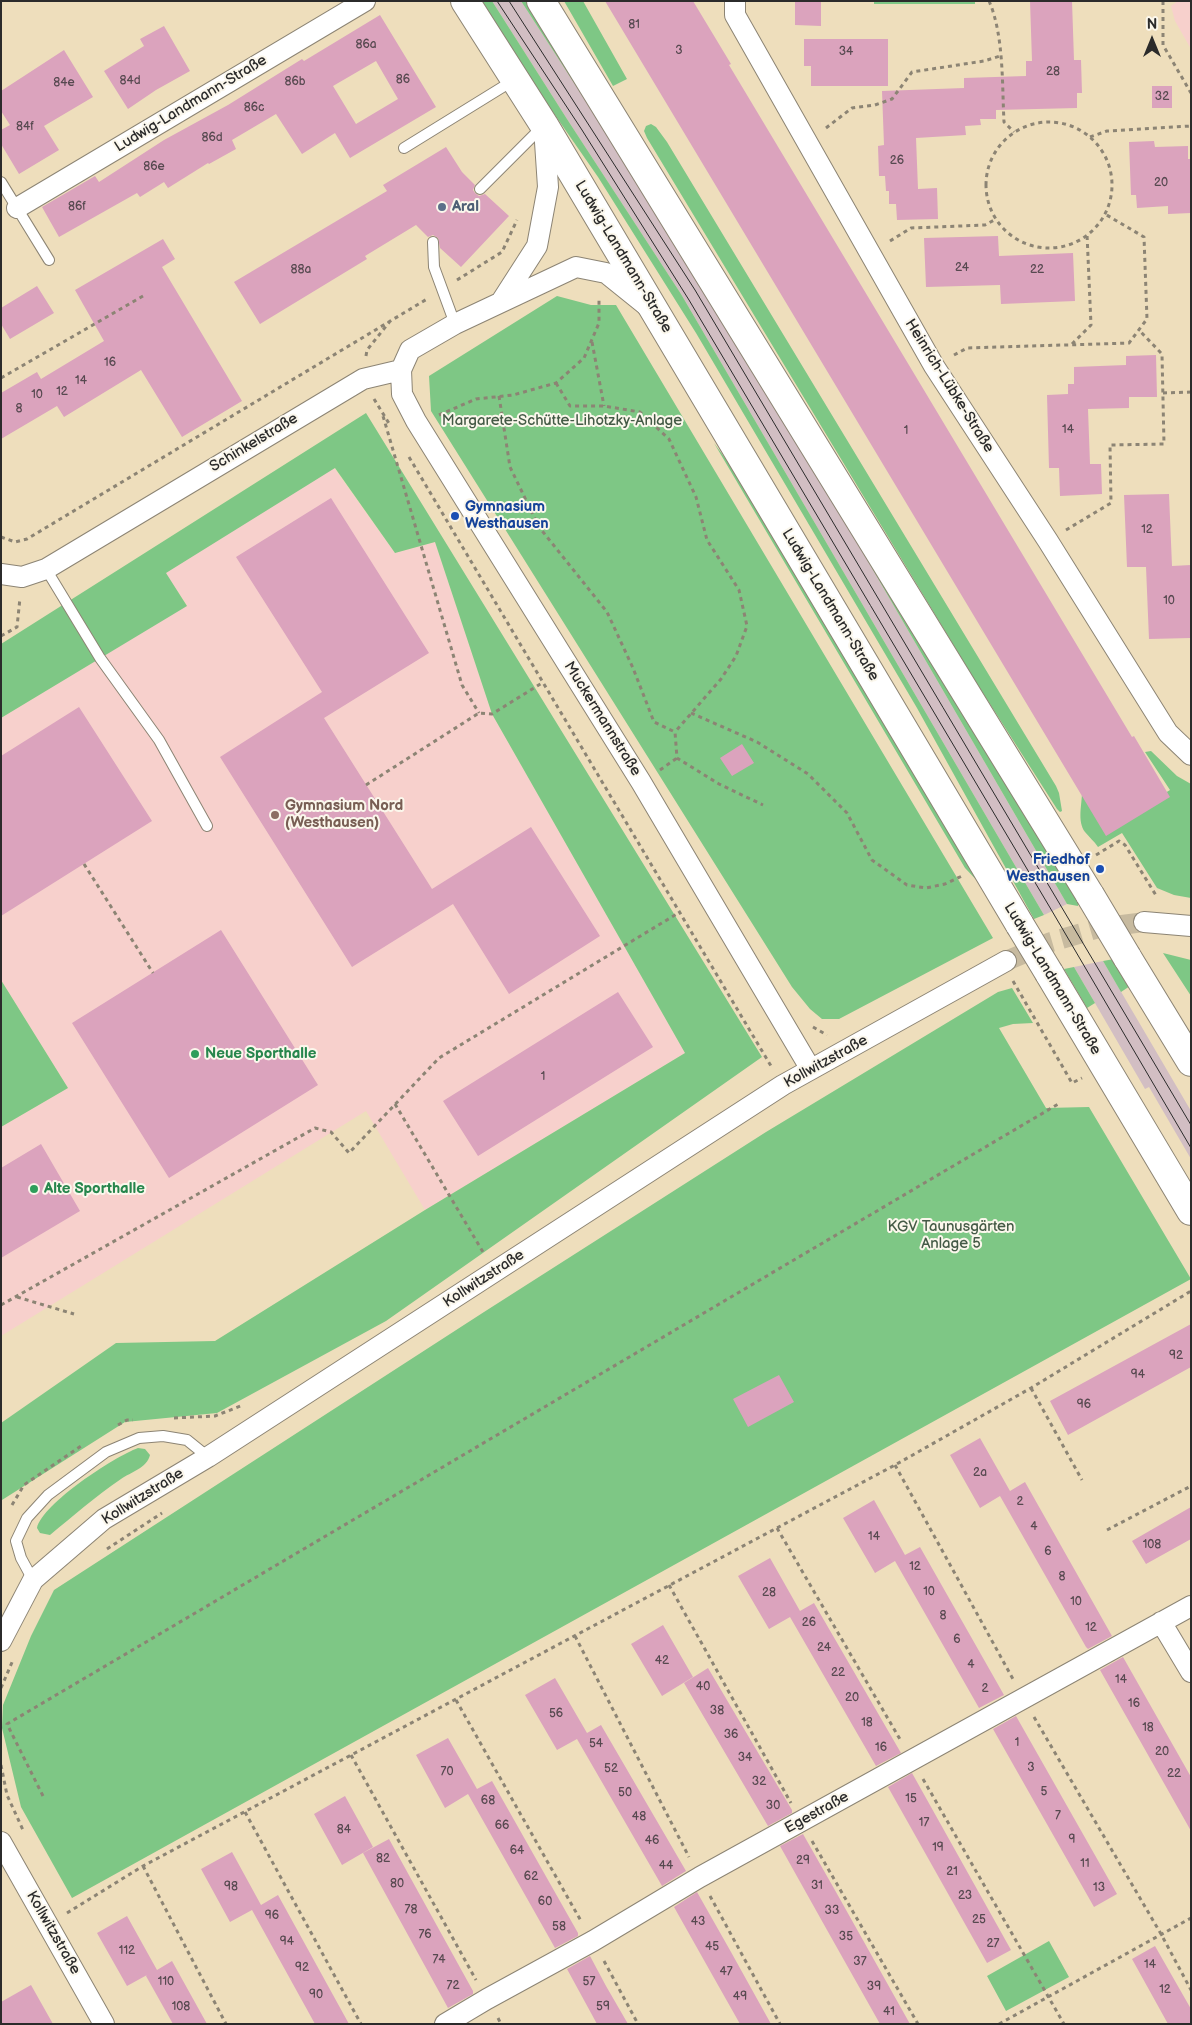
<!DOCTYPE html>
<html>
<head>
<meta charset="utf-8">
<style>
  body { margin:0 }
  #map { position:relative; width:1192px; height:2025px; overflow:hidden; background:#eedebc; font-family:"Balsamiq Sans",sans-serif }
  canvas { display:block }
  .frame { position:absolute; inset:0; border:2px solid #2b2b2b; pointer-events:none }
  .north { position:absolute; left:1127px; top:15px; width:50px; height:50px; -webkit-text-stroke:4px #fbf7ec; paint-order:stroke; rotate:0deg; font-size:14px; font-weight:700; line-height:20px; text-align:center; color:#2b2b2b }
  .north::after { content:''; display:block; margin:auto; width:18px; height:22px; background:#2b2b2b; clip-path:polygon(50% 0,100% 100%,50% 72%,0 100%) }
</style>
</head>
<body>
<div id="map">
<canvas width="1192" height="2025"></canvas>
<div class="frame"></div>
<div class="north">N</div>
</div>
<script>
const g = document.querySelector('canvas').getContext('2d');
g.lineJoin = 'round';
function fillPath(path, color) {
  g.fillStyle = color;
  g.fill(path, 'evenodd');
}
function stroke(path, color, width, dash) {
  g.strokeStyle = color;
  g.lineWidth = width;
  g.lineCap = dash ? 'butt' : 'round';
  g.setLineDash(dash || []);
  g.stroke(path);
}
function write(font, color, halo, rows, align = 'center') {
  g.font = font + ' "Balsamiq Sans",sans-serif';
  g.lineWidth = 4;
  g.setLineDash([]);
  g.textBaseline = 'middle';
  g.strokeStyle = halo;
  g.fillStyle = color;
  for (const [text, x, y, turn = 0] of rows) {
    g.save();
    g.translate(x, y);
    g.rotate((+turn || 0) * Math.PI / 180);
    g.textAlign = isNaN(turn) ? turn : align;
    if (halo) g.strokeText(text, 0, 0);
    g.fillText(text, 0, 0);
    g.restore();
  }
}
const built = new Path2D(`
  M 1178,1 L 1191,1 L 1191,49 L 1175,21 L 1171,6 Z
  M 334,468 L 395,553 L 435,542 L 492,714 L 685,1053 L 425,1210 L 366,1111 L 1,1336 L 1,1127 L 68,1088 L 1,980 L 1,718 L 187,605 L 165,573 Z`);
const industrial = new Path2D(`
  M 492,1 L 521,1 L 688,259 L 844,520 L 1067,904 L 1044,915 L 681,294 L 567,119 Z
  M 1103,961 L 1191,1111 L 1191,1159 L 1149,1087 L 1145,1089 L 1074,967 Z`);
const green = new Path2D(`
  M 479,1 L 492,1 L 567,119 L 681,294 L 1044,915 L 1034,919 L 917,708 L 696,333 L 598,177 L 507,46 Z
  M 521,1 L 527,1 L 694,260 L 1078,899 L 1078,906 L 1067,904 L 844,520 L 688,259 Z
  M 564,1 L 583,1 L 627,79 L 613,86 Z
  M 874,1 L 975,1 L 975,4 L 874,4 Z
  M 651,124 L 656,127 L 667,142 L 1056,786 L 1059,793 L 1062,811 L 1060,812 L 1057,809 L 974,679 L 647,138 L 644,131 L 646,126 Z
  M 557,296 L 591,305 L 616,305 L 993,938 L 839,1019 L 822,1019 L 810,1009 L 792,987 L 431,411 L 429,376 Z
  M 366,413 L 762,1057 L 386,1321 L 217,1413 L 125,1422 L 2,1500 L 1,1423 L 116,1343 L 215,1341 L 425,1210 L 685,1053 L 492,714 L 435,542 L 395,553 L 335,468 L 166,573 L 187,606 L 1,718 L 1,644 Z
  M 714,443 L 764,511 L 983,887 L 965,868 Z
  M 1151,751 L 1177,776 L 1191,784 L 1191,898 L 1174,895 L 1157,888 L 1122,833 L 1098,847 C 1094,841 1089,837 1085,832 C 1077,821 1082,805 1082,792 L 1110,827 L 1170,790 L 1145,752 Z
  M 1163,953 L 1191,960 L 1191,996 Z
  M 1114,959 L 1130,986 L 1121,992 L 1103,961 Z
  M 1074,967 L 1095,1003 L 1087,1008 L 1064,969 Z
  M 1,980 L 68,1088 L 1,1127 Z
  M 1012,988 L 1033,1023 L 1013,1024 L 999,1028 L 1046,1108 L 1089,1107 L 1191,1279 L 72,1898 L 21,1807 L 2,1728 L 3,1705 L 31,1636 L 54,1590 L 484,1312 L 766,1132 L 998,992 Z
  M 138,1448 L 145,1449 L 150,1455 C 147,1468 131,1472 121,1479 C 96,1496 73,1516 50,1535 L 40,1533 L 37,1528 C 43,1503 114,1457 138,1448 Z
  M 1049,1941 L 1069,1977 L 1006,2011 L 987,1976 Z`);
const building = new Path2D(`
  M 605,1 L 693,1 L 731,64 L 729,65 L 1132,737 L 1134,736 L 1170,797 L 1106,836 Z
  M 795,1 L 821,1 L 821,26 L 795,25 Z
  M 1030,1 L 1072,1 L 1074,60 L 1081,60 L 1082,93 L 1077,93 L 1077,108 L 996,110 L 996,119 L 980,119 L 981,125 L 965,126 L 966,135 L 916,138 L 918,189 L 937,188 L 938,219 L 897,220 L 896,204 L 889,204 L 889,191 L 886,191 L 885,176 L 879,176 L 878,146 L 884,145 L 882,91 L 964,88 L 964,78 L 1026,76 L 1026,61 L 1032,61 Z
  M 380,15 L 436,107 L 350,158 L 335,133 L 302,154 L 276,114 L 232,140 L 236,149 L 209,164 L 208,163 L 168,188 L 164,182 L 140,197 L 137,193 L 59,237 L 42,207 L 95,176 L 99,182 L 164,140 L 228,105 L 302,59 L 304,61 ZM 376,61 L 398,99 L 356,124 L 333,86 Z
  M 164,26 L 190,71 L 156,90 L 128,109 L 104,71 L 144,46 L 140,39 Z
  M 804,39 L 888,39 L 888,86 L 811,86 L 811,66 L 804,66 Z
  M 64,50 L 93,97 L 44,126 L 59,150 L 19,174 L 1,144 L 1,130 L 10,125 L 1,111 L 1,91 Z
  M 1152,86 L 1172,86 L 1172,108 L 1152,108 Z
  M 1154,141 L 1155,147 L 1188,146 L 1188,159 L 1191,159 L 1191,213 L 1168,214 L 1168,206 L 1137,208 L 1136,195 L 1131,195 L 1129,142 Z
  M 446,147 L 462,172 L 475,185 L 473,190 L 475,193 L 479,196 L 485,194 L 509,216 L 461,267 L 440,248 L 438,238 L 433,235 L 428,237 L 416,225 L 365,256 L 367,259 L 260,324 L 234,282 L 387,191 L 383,185 Z
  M 998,236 L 999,256 L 1073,253 L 1075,301 L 1001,304 L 1000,285 L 926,287 L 924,238 Z
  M 163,239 L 175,259 L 162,267 L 242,401 L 182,437 L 141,370 L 64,417 L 57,406 L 1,439 L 1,393 L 37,372 L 41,379 L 104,341 L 75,290 Z
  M 37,286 L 54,313 L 10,339 L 1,324 L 1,308 Z
  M 1156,355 L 1157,397 L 1129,397 L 1129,408 L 1088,409 L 1090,464 L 1101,464 L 1102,494 L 1060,496 L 1059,468 L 1049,468 L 1047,395 L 1068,394 L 1068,384 L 1074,384 L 1074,367 L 1126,365 L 1126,356 Z
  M 1169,494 L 1172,566 L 1191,565 L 1191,638 L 1149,639 L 1146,567 L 1127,567 L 1124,495 Z
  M 331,498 L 429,653 L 324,718 L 432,889 L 531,827 L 600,936 L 509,994 L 453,904 L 352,967 L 220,757 L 322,692 L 236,557 Z
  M 79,707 L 152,821 L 1,916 L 1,756 Z
  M 742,744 L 754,763 L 732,776 L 720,758 Z
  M 221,930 L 318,1085 L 169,1178 L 72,1023 Z
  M 618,992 L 653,1047 L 478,1156 L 443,1101 Z
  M 41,1144 L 80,1211 L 1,1258 L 1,1168 Z
  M 1191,1324 L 1191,1367 L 1068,1435 L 1050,1401 Z
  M 779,1375 L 794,1402 L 748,1427 L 733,1399 Z
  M 980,1438 L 1010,1491 L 1025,1482 L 1112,1636 L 1088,1649 L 1086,1647 L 1000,1496 L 980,1508 L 950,1455 Z
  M 874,1500 L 905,1555 L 920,1547 L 1004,1695 L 979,1708 L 895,1561 L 875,1573 L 843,1518 Z
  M 1191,1507 L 1191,1539 L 1146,1564 L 1132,1541 Z
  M 770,1558 L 800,1611 L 814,1603 L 901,1753 L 876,1766 L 790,1617 L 769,1629 L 738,1576 Z
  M 663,1625 L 693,1677 L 662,1696 L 631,1644 Z
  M 1123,1657 L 1191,1777 L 1191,1831 L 1100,1670 Z
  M 708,1668 L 792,1810 L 792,1813 L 768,1826 L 684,1683 Z
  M 555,1678 L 587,1733 L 601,1725 L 686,1871 L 662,1886 L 577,1739 L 557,1750 L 525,1695 Z
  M 1016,1716 L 1117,1894 L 1094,1907 L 993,1729 Z
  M 448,1738 L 477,1789 L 492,1781 L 578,1933 L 578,1936 L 555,1948 L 468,1794 L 445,1808 L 416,1755 Z
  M 912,1773 L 1011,1950 L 987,1963 L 888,1787 Z
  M 345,1796 L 373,1847 L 342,1865 L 314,1814 Z
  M 803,1834 L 836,1892 L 910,2024 L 880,2024 L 827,1930 L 780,1846 Z
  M 389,1839 L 473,1991 L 473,1994 L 448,2008 L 363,1853 Z
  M 232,1852 L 261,1905 L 278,1895 L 349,2024 L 315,2024 L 252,1910 L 230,1922 L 201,1869 Z
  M 697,1892 L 731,1952 L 771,2024 L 740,2024 L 714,1978 L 674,1907 Z
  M 127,1916 L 157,1970 L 172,1961 L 207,2024 L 173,2024 L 146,1976 L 147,1975 L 127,1986 L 97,1933 Z
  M 1155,1946 L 1191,2009 L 1191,2024 L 1168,2024 L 1132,1959 Z
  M 590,1956 L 606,1986 L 628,2024 L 597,2024 L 567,1969 Z
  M 31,1985 L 53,2024 L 1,2024 L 1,2002 Z`);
const streetTunnel = new Path2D(`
  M 1006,961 L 1051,942 L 1099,928 L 1144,922`);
const path = new Path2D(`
  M 989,1 C 1004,35 1002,85 1004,122 L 1014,132
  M 1163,1 L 1163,45 L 1191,93
  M986 185a63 63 0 1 1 126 0a63 63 0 1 1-126 0Z
  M 826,128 L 852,108 L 875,105 L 892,99 L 912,72 L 984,61 L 1000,56
  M 1090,137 L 1107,131 L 1191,126
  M 890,241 L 911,228 L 985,225 L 996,219
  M 457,280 L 502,252 L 517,220
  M 592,342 L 604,406
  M 1072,344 L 1091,325 L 1087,234
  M 954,355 L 967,348 L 1129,343 L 1147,319 L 1144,237 L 1105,214
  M 366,356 L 367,350 L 391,320
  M 1,378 L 143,296
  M 556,383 L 570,406 L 604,406 L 640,412 L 669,439 L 696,497 L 707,540 L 739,590 L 747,626 L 736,656 L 721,679 L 675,732
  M 1163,393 L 1191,392
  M 499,396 L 510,467 L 539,527 L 607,612 L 633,668 L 654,722 L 675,732 L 677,758 L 719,784 L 763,805
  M 374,399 L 390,425
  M 439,415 L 476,399 L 513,395 L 556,383 L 584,358 L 599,323 L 599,297
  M 383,416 L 462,685 L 479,713
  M 409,457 L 771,1066
  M 1066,530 L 1111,503 L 1110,445 L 1164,444 L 1162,354 L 1139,330
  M 1,537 L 15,542 L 27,539 L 427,299
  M 1,636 L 17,627 L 20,598
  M 691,713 L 757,742 L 808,774 L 847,813 L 872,860 L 907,885 L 926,888 L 945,884 L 962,876
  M 660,770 L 677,758
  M 366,785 L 479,713 L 492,714 L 542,683
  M 1096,855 L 1119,841 L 1125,845 L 1157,897
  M 84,864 L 153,973
  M 1013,981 L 1072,1083 L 1082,1078
  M 813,1027 L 827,1035
  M 395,1104 L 483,1252
  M 17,1297 L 74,1314
  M 1,1305 L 315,1128 L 331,1132 L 349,1153 L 439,1058 L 680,912
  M 1031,1388 L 1082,1480
  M 174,1418 L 215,1416 L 243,1405
  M 118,1425 L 127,1420 L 133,1420
  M 895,1465 L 1013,1679
  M 12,1505 L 24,1485 L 84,1444
  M 777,1528 L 901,1741
  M 1107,1530 L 1191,1486
  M 107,1549 L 162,1513
  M 669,1585 L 791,1803
  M 575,1636 L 689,1857
  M 1,1688 L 13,1660
  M 456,1700 L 581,1921
  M 1034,1717 L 1161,1934 L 1191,1990
  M 351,1755 L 476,1980
  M 1,1765 L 7,1795 L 23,1830
  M 923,1779 L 1064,2024
  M 43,1796 L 7,1724 L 1060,1103
  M 245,1812 L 361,2024
  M 812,1841 L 918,2024
  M 143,1866 L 226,2024
  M 710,1896 L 780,2024
  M 67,1913 L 143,1866 L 895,1465 L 1031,1388 L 1191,1291
  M 604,1961 L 638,2024
  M 498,2018 L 501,2024
  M 999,2024 L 1191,1918`);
const lane = new Path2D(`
  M 404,148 L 514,80
  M 1,182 L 49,260
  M 480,189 L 543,126
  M 433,242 L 434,267 L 455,324
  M 46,569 L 100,658 L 159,740 L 207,826
  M 33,1580 L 21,1558 L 16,1541 L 27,1518 L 48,1495 L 106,1452 L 139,1438 L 163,1436 L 187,1440 L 208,1457`);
const street = new Path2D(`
  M 735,1 L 735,15 L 934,366 L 1048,541 L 1168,733 L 1191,755
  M 17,208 L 365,1
  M 501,302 L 537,246 L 548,187 L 544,127
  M 647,306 L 606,273 L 576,267 L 455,324 L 410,350 L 401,370 L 402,394 L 416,421 L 641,782 L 810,1068
  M 1,574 L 22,577 L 46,569 L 363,379 L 401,370
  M 1144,922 L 1191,926
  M 1161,1622 L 1191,1672
  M 1,1641 L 33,1580 L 104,1519 L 208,1457 L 783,1085 L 1006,961
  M 1,1842 L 104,2024
  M 445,2024 L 487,1999 L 593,1941 L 700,1877 L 1191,1606`);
const secondary = new Path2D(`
  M 465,1 L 544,125 L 1020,925
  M 541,1 L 1090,895
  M 1127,957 L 1191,1062
  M 1049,973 L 1191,1211`);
const tram = new Path2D(`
  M 497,1 L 582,130 L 689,300 L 1052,911 L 1191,1148
  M 509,1 L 695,290 L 1191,1125`);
const secondaryBridge = new Path2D(`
  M 1090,895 L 1127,957
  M 1020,925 L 1049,973`);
const markers = [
  [442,207,5,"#5c6f8a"],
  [455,516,5,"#1a4fb4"],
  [275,815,5,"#8d6e63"],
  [1100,869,5,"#1a4fb4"],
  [195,1054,5,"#2e9e5b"],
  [34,1189,5,"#2e9e5b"]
];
const numberNames = [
  ["81",634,25],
  ["86a",366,45],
  ["3",679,51],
  ["34",846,52],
  ["28",1053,72],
  ["86",403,80],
  ["84d",130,81],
  ["86b",295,82],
  ["84e",64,83],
  ["32",1162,97],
  ["86c",254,108],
  ["84f",25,127],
  ["86d",212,138],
  ["26",897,161],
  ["86e",154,167],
  ["20",1161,183],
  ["86f",77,207],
  ["24",962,268],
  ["88a",301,270],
  ["22",1037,270],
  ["16",110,363],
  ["14",81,381],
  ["12",62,392],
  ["10",37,395],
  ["8",19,409],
  ["14",1068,430],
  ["1",906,431],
  ["12",1147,530],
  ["10",1169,601],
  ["1",543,1077],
  ["92",1176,1356],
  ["94",1138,1375],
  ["96",1084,1405],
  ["2a",980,1473],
  ["2",1020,1502],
  ["4",1034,1527],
  ["14",874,1537],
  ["108",1152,1545],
  ["6",1048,1552],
  ["12",915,1567],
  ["8",1062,1577],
  ["10",929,1592],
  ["28",769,1593],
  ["10",1076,1602],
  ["8",943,1616],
  ["26",809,1623],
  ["12",1091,1628],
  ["6",957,1640],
  ["24",824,1648],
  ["42",662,1661],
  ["4",971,1665],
  ["22",838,1673],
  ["14",1121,1680],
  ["40",703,1687],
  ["2",985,1689],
  ["20",852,1698],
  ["16",1134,1704],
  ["38",717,1711],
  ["56",556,1714],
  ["18",867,1723],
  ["18",1148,1728],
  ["36",731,1735],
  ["1",1017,1743],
  ["54",596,1744],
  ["16",881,1748],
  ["20",1162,1752],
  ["34",745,1758],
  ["3",1031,1768],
  ["52",611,1769],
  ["70",447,1772],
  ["22",1174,1774],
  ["32",759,1782],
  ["5",1044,1792],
  ["50",625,1793],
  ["15",911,1799],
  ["68",488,1801],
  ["30",773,1806],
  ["7",1058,1816],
  ["48",639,1817],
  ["17",924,1823],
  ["66",502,1826],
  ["84",344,1830],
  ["9",1072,1840],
  ["46",652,1841],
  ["19",938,1848],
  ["64",517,1851],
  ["82",383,1859],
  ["29",803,1861],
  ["11",1085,1864],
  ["44",666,1866],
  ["21",952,1872],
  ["62",531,1877],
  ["80",397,1884],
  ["31",817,1886],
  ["98",231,1887],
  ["13",1099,1888],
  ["23",965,1896],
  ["60",545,1902],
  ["78",411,1910],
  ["33",832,1911],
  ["96",272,1916],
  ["25",979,1920],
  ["43",698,1922],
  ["58",559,1927],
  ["76",425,1935],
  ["35",846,1937],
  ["94",287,1942],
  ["27",993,1944],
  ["45",712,1947],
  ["112",127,1951],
  ["74",439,1960],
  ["37",860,1962],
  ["14",1150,1965],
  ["92",302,1968],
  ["47",726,1972],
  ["110",166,1982],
  ["57",589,1982],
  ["72",453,1986],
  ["39",874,1987],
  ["12",1165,1990],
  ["90",316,1995],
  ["49",740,1997],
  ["108",181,2007],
  ["59",603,2007],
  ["41",889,2012]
];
const streetNames = [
  ["Ludwig-Landmann-Straße",191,104,-31],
  ["Ludwig-Landmann-Straße",623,257,59],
  ["Heinrich-Lübke-Straße",949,386,58],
  ["Schinkelstraße",254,443,-31],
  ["Ludwig-Landmann-Straße",830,605,59],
  ["Muckermannstraße",602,719,58],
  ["Ludwig-Landmann-Straße",1052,979,59],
  ["Kollwitzstraße",826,1062,-29],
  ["Kollwitzstraße",484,1279,-33],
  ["Kollwitzstraße",143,1497,-32],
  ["Egestraße",817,1813,-29],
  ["Kollwitzstraße",53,1933,60]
];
const serviceNames = [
  ["Aral",452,207]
];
const parkNames = [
  ["Margarete-Schütte-Lihotzky-Anlage",562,421],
  ["KGV Taunusgärten",951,1227],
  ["Anlage 5",951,1244]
];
const transitNames = [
  ["Gymnasium",465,507],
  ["Westhausen",465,524],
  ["Friedhof",1090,860,"right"],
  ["Westhausen",1090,877,"right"]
];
const educationNames = [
  ["Gymnasium Nord",285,806],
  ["(Westhausen)",285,823]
];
const leisureNames = [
  ["Neue Sporthalle",205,1054],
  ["Alte Sporthalle",44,1189]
];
fillPath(built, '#f7d0cc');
fillPath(industrial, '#d2bec3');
fillPath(green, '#7ec785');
fillPath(building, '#dba3bd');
stroke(streetTunnel, '#c7ba9f', 20, [20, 10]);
stroke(lane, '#8c8474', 12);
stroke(street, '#8c8474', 22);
stroke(secondary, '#8c8474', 30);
stroke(path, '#8c8474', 3, [4, 4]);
stroke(lane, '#fff', 10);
stroke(street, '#fff', 20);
stroke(secondary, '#fff', 28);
stroke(tram, '#2b2b2b', 1);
stroke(secondaryBridge, '#8c8474', 30, []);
stroke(secondaryBridge, '#fff', 28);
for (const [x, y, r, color] of markers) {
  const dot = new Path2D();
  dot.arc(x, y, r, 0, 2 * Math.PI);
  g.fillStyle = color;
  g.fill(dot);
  stroke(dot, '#fbf7ec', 2);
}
write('12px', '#574950', null, numberNames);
write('15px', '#2b2b2b', '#fbf7ec', streetNames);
write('bold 15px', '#4e5e75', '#fbf7ec', serviceNames, 'left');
write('15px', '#445a46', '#fbf7ec', parkNames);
write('bold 15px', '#164399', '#fbf7ec', transitNames, 'left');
write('bold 15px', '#785e54', '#fbf7ec', educationNames, 'left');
write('bold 15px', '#27864d', '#fbf7ec', leisureNames, 'left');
</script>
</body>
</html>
